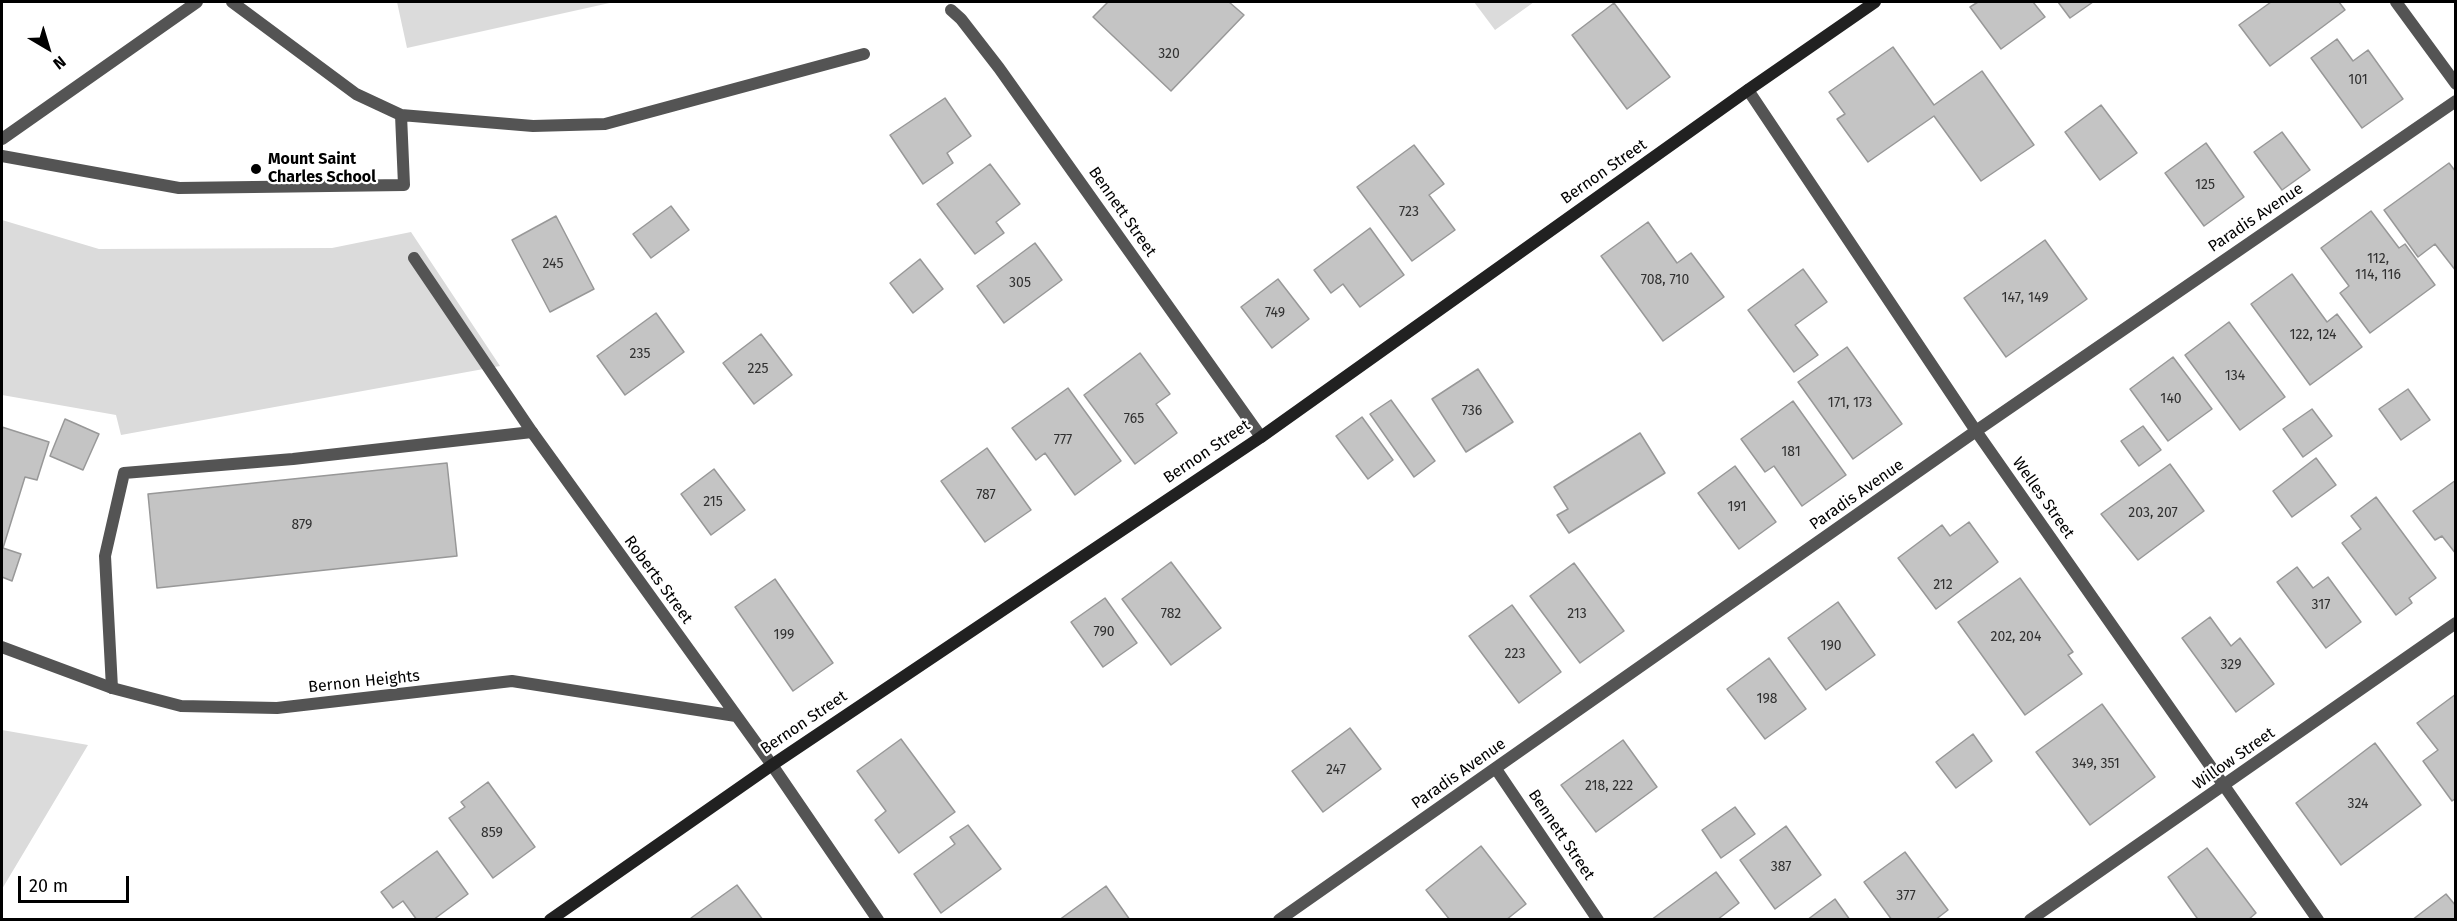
<!DOCTYPE html>
<html>
<head>
<meta charset="utf-8">
<style>
  body { margin:0 }
  #map { position:relative; width:2457px; height:921px; overflow:hidden; background:#fff; font-family:"Fira Sans",sans-serif }
  canvas { display:block }
  .frame { position:absolute; inset:0; border:3px solid #000; pointer-events:none }
  .north { position:absolute; left:18px; top:18px; width:60px; height:60px; -webkit-text-stroke:4px #fff; paint-order:stroke; rotate:142deg; font-size:16px; font-weight:700; line-height:24px; text-align:center; color:#000 }
  .north::after { content:''; display:block; margin:auto; width:21px; height:27px; background:#000; clip-path:polygon(50% 0,100% 100%,50% 72%,0 100%) }
  .scale { position:absolute; left:18px; top:876px; width:111px; height:27px; box-sizing:border-box; border:3px solid #000; border-top:0; padding-left:8px; font-size:18px; line-height:21px; white-space:nowrap; color:#000; -webkit-text-stroke:4px #fff; paint-order:stroke }
</style>
</head>
<body>
<div id="map">
<canvas width="2457" height="921"></canvas>
<div class="frame"></div>
<div class="north">N</div>
<div class="scale">20 m</div>
</div>
<script>
const g = document.querySelector('canvas').getContext('2d');
g.lineJoin = 'round';
function fillPath(path, color) {
  g.fillStyle = color;
  g.fill(path, 'evenodd');
}
function stroke(path, color, width, dash) {
  g.strokeStyle = color;
  g.lineWidth = width;
  g.lineCap = dash ? 'butt' : 'round';
  g.setLineDash(dash || []);
  g.stroke(path);
}
function write(font, color, halo, rows, align = 'center') {
  g.font = font + ' "Fira Sans",sans-serif';
  g.lineWidth = 4.5;
  g.setLineDash([]);
  g.textBaseline = 'middle';
  g.strokeStyle = halo;
  g.fillStyle = color;
  for (const [text, x, y, turn = 0] of rows) {
    g.save();
    g.translate(x, y);
    g.rotate((+turn || 0) * Math.PI / 180);
    g.textAlign = isNaN(turn) ? turn : align;
    if (halo) g.strokeText(text, 0, 0);
    g.fillText(text, 0, 0);
    g.restore();
  }
}
const green = new Path2D(`
  M 397,2 L 614,2 L 407,48 Z
  M 1474,2 L 1534,2 L 1495,30 Z
  M 2,220 L 99,249 L 332,248 L 411,232 L 500,366 L 121,435 L 116,415 L 2,395 Z
  M 2,730 L 88,745 L 2,889 Z`);
const building = new Path2D(`
  M 1108,2 L 1229,2 L 1244,15 L 1171,91 L 1093,17 Z
  M 1978,2 L 2033,2 L 2045,17 L 2001,49 L 1970,7 Z
  M 2058,2 L 2093,2 L 2070,18 Z
  M 2271,2 L 2339,2 L 2345,10 L 2270,66 L 2239,25 Z
  M 1614,3 L 1670,77 L 1627,109 L 1572,35 Z
  M 2337,39 L 2353,61 L 2368,50 L 2403,99 L 2362,128 L 2311,58 Z
  M 1893,47 L 1934,105 L 1982,71 L 2034,145 L 1981,181 L 1934,116 L 1868,162 L 1837,119 L 1845,114 L 1829,92 Z
  M 945,98 L 971,136 L 947,153 L 953,163 L 923,184 L 890,135 Z
  M 2101,105 L 2137,153 L 2100,180 L 2065,132 Z
  M 2282,132 L 2310,170 L 2282,190 L 2254,152 Z
  M 2206,143 L 2244,197 L 2204,226 L 2165,173 Z
  M 1414,145 L 1444,184 L 1429,195 L 1455,230 L 1412,261 L 1357,187 Z
  M 2449,163 L 2456,172 L 2456,271 L 2435,244 L 2418,257 L 2384,210 Z
  M 990,164 L 1020,204 L 996,222 L 1004,233 L 975,254 L 937,204 Z
  M 671,206 L 689,230 L 651,258 L 633,234 Z
  M 2371,211 L 2399,248 L 2405,244 L 2435,285 L 2370,333 L 2340,293 L 2349,286 L 2321,248 Z
  M 556,216 L 594,289 L 550,312 L 512,240 Z
  M 1648,222 L 1677,263 L 1691,253 L 1724,297 L 1663,341 L 1601,256 Z
  M 1370,228 L 1404,275 L 1360,307 L 1343,284 L 1331,293 L 1314,270 Z
  M 2045,240 L 2087,299 L 2006,357 L 1964,298 Z
  M 1035,243 L 1062,280 L 1004,323 L 977,286 Z
  M 920,259 L 943,289 L 913,313 L 890,283 Z
  M 1803,269 L 1827,302 L 1795,325 L 1818,355 L 1794,372 L 1748,310 Z
  M 2292,274 L 2327,322 L 2337,314 L 2362,347 L 2310,385 L 2251,304 Z
  M 1278,279 L 1309,319 L 1272,348 L 1241,307 Z
  M 656,313 L 684,352 L 625,395 L 597,356 Z
  M 2229,322 L 2285,397 L 2240,430 L 2185,355 Z
  M 761,334 L 792,375 L 754,404 L 723,363 Z
  M 1847,347 L 1902,424 L 1853,459 L 1798,382 Z
  M 1140,353 L 1170,394 L 1156,404 L 1177,433 L 1135,464 L 1084,395 Z
  M 2173,357 L 2212,409 L 2168,441 L 2130,389 Z
  M 1478,369 L 1513,422 L 1466,452 L 1432,399 Z
  M 1068,388 L 1121,461 L 1075,495 L 1045,453 L 1036,460 L 1012,428 Z
  M 2408,389 L 2430,420 L 2401,440 L 2379,409 Z
  M 1391,400 L 1435,461 L 1414,477 L 1370,414 Z
  M 1793,401 L 1846,475 L 1802,506 L 1774,466 L 1765,472 L 1741,439 Z
  M 2312,409 L 2332,436 L 2303,457 L 2283,429 Z
  M 1362,417 L 1393,460 L 1368,479 L 1336,436 Z
  M 65,419 L 99,434 L 83,470 L 50,456 Z
  M 2143,426 L 2161,450 L 2139,466 L 2121,441 Z
  M 2,427 L 49,442 L 37,480 L 25,477 L 3,548 L 21,554 L 12,581 L 2,577 Z
  M 1640,433 L 1665,473 L 1569,533 L 1557,515 L 1568,509 L 1554,487 Z
  M 987,448 L 1031,510 L 985,542 L 941,481 Z
  M 2316,458 L 2336,485 L 2292,517 L 2273,491 Z
  M 447,463 L 457,556 L 157,588 L 148,494 Z
  M 2170,464 L 2204,511 L 2138,560 L 2101,514 Z
  M 1735,466 L 1776,522 L 1739,549 L 1698,493 Z
  M 714,469 L 745,510 L 711,535 L 681,494 Z
  M 2456,480 L 2456,554 L 2442,536 L 2435,540 L 2413,511 Z
  M 2376,497 L 2436,578 L 2409,598 L 2412,603 L 2396,615 L 2342,543 L 2361,529 L 2351,516 Z
  M 1969,522 L 1998,562 L 1936,609 L 1898,558 L 1942,525 L 1950,536 Z
  M 1171,562 L 1221,628 L 1171,665 L 1122,599 Z
  M 1574,563 L 1624,631 L 1580,663 L 1530,596 Z
  M 2297,567 L 2313,588 L 2328,577 L 2361,622 L 2326,648 L 2277,582 Z
  M 2020,578 L 2073,652 L 2068,655 L 2082,674 L 2025,715 L 1958,622 Z
  M 775,579 L 833,663 L 793,691 L 735,607 Z
  M 1105,598 L 1137,643 L 1103,667 L 1071,622 Z
  M 1838,602 L 1875,655 L 1826,690 L 1788,638 Z
  M 1512,605 L 1561,672 L 1519,703 L 1469,636 Z
  M 2210,617 L 2231,646 L 2240,638 L 2274,684 L 2236,712 L 2182,638 Z
  M 1769,658 L 1806,709 L 1765,739 L 1727,689 Z
  M 2456,694 L 2456,798 L 2452,801 L 2423,761 L 2438,750 L 2417,723 Z
  M 2102,704 L 2155,777 L 2090,825 L 2036,752 Z
  M 1350,728 L 1381,769 L 1323,812 L 1292,771 Z
  M 1973,734 L 1992,761 L 1956,788 L 1936,762 Z
  M 901,739 L 955,812 L 899,853 L 875,820 L 886,811 L 857,771 Z
  M 1623,740 L 1657,787 L 1596,832 L 1561,785 Z
  M 2375,743 L 2421,805 L 2341,865 L 2296,803 Z
  M 488,782 L 535,847 L 493,878 L 449,818 L 465,807 L 461,802 Z
  M 1735,807 L 1755,834 L 1721,858 L 1702,830 Z
  M 968,825 L 1001,869 L 941,913 L 914,874 L 955,844 L 950,837 Z
  M 1786,826 L 1821,875 L 1775,909 L 1740,860 Z
  M 1481,846 L 1526,904 L 1506,920 L 1450,920 L 1426,890 Z
  M 2207,848 L 2256,913 L 2248,920 L 2195,920 L 2197,918 L 2168,877 Z
  M 437,851 L 468,894 L 433,920 L 417,920 L 403,901 L 393,908 L 381,892 Z
  M 1905,852 L 1948,910 L 1935,920 L 1892,920 L 1864,882 Z
  M 1716,872 L 1739,903 L 1717,920 L 1651,920 Z
  M 737,885 L 763,920 L 692,920 L 691,918 Z
  M 1106,886 L 1130,920 L 1059,920 Z
  M 2446,894 L 2456,906 L 2456,920 L 2412,920 Z
  M 1835,899 L 1850,920 L 1807,920 Z`);
const lane = new Path2D(`
  M 401,115 L 533,126 L 605,124 L 864,54
  M 2,139 L 197,2
  M 2,156 L 179,188 L 404,185 L 401,115 L 356,94 L 232,2
  M 112,688 L 105,556 L 124,473 L 293,459 L 532,432`);
const street = new Path2D(`
  M 2396,2 L 2456,84
  M 951,10 L 961,19 L 999,68 L 1261,437
  M 1748,90 L 1976,431 L 2318,920
  M 414,258 L 532,432 L 772,765 L 878,920
  M 2,647 L 112,688 L 181,706 L 277,708 L 512,681 L 736,716
  M 1496,769 L 1598,920
  M 1279,920 L 1976,431 L 2456,101
  M 2030,920 L 2456,623`);
const secondary = new Path2D(`
  M 550,920 L 772,765 L 1261,437 L 1748,90 L 1875,2`);
const markers = [
  [256,169,6,"#000"]
];
const numberNames = [
  ["320",1169,54],
  ["101",2358,80],
  ["125",2205,185],
  ["723",1409,212],
  ["112,",2378,259],
  ["114, 116",2378,275],
  ["245",553,264],
  ["708, 710",1665,280],
  ["305",1020,283],
  ["147, 149",2025,298],
  ["749",1275,313],
  ["122, 124",2313,335],
  ["235",640,354],
  ["225",758,369],
  ["134",2235,376],
  ["140",2171,399],
  ["171, 173",1850,403],
  ["736",1472,411],
  ["765",1134,419],
  ["777",1063,440],
  ["181",1791,452],
  ["787",986,495],
  ["215",713,502],
  ["191",1737,507],
  ["203, 207",2153,513],
  ["879",302,525],
  ["212",1943,585],
  ["317",2321,605],
  ["782",1171,614],
  ["213",1577,614],
  ["790",1104,632],
  ["199",784,635],
  ["202, 204",2016,637],
  ["190",1831,646],
  ["223",1515,654],
  ["329",2231,665],
  ["198",1767,699],
  ["349, 351",2096,764],
  ["247",1336,770],
  ["218, 222",1609,786],
  ["324",2358,804],
  ["859",492,833],
  ["387",1781,867],
  ["377",1906,896]
];
const poiNames = [
  ["Mount Saint",268,160],
  ["Charles School",268,178]
];
const streetNames = [
  ["Bernon Street",1604,172,-35],
  ["Bennett Street",1122,212,55],
  ["Paradis Avenue",2256,218,-34],
  ["Bernon Street",1207,452,-34],
  ["Paradis Avenue",1857,495,-35],
  ["Welles Street",2043,498,55],
  ["Roberts Street",658,580,54],
  ["Bernon Heights",364,682,-6],
  ["Bernon Street",804,723,-34],
  ["Willow Street",2234,759,-35],
  ["Paradis Avenue",1459,774,-35],
  ["Bennett Street",1561,835,56]
];
fillPath(green, '#dbdbdb');
fillPath(building, '#c4c4c4');
stroke(building, '#989898', 1.5);
stroke(lane, '#545454', 12);
stroke(street, '#545454', 12);
stroke(secondary, '#212121', 12);
for (const [x, y, r, color] of markers) {
  const dot = new Path2D();
  dot.arc(x, y, r, 0, 2 * Math.PI);
  g.fillStyle = color;
  g.fill(dot);
  stroke(dot, '#fff', 2);
}
write('14px', '#313131', null, numberNames);
write('bold 16px', '#000', '#fff', poiNames, 'left');
write('16px', '#000', '#fff', streetNames);
</script>
</body>
</html>
